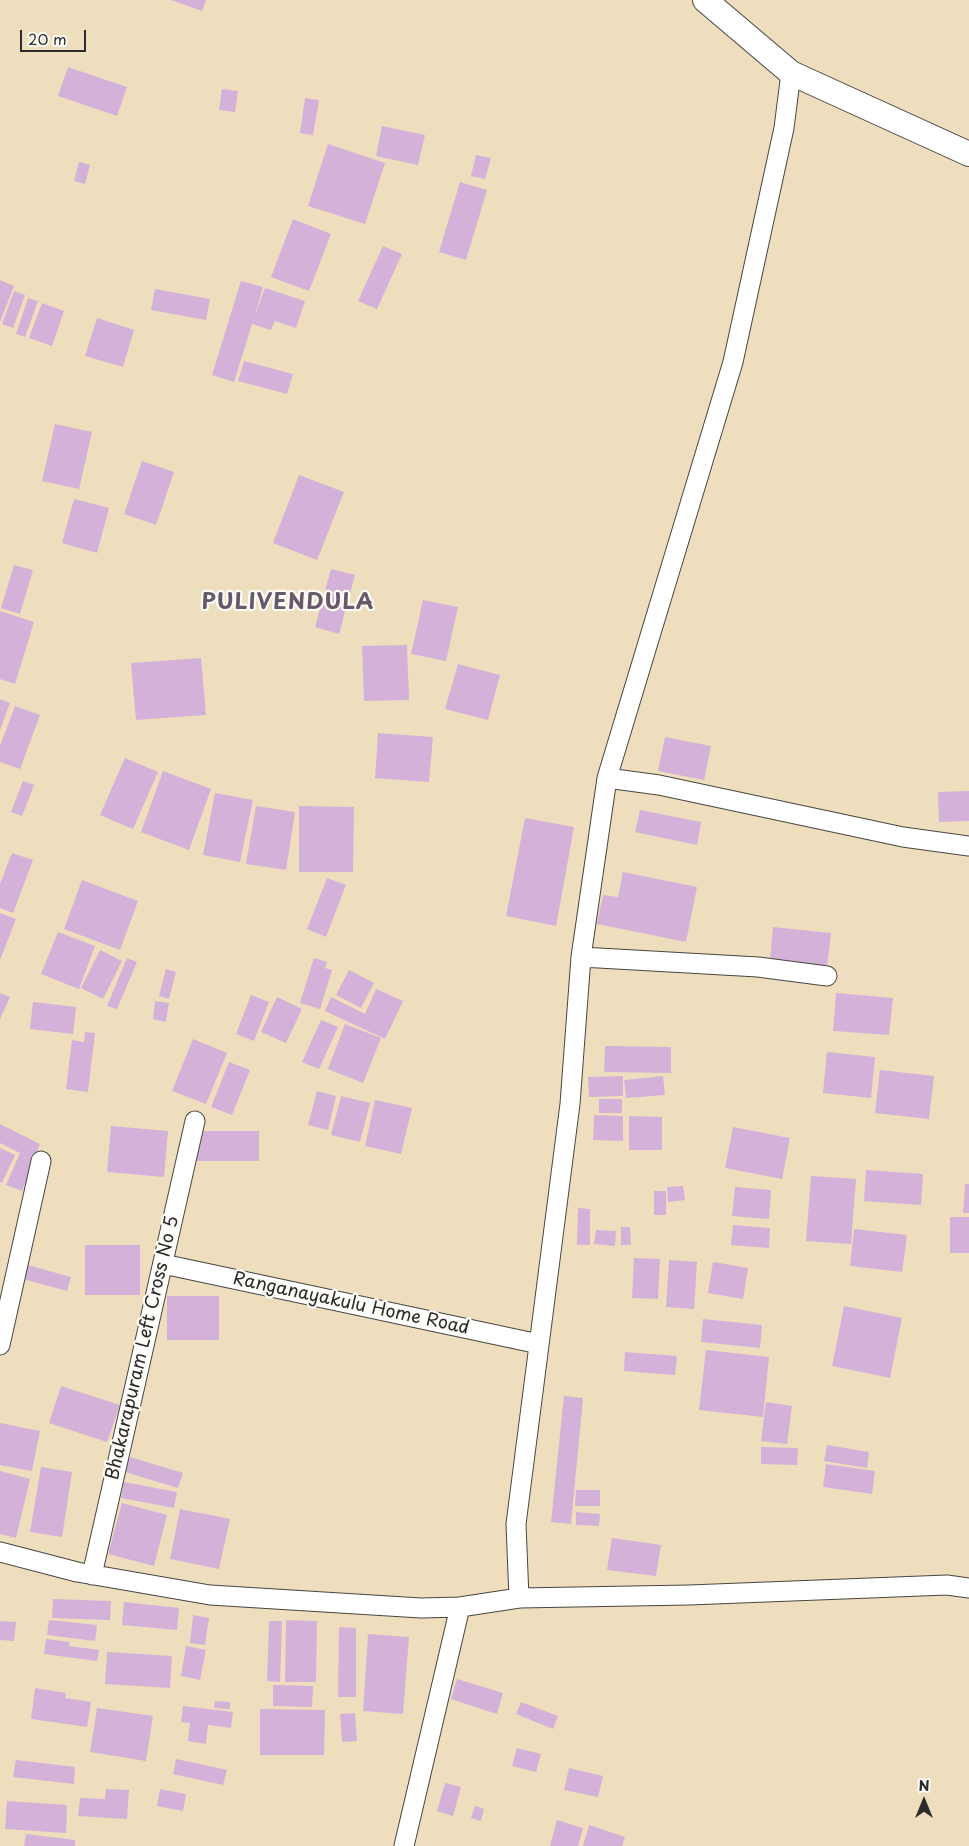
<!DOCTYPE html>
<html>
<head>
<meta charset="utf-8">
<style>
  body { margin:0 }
  #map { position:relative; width:969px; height:1846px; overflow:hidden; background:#eedebd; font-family:"Playpen Sans",sans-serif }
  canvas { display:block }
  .north { position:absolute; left:899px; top:1776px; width:50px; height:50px; -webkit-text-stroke:4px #fdfcf7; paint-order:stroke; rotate:0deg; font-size:14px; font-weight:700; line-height:20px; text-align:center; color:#2b2b2b }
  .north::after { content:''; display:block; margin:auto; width:18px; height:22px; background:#2b2b2b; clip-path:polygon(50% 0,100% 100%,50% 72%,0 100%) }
  .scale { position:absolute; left:20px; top:30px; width:66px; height:22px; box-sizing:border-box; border:2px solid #2b2b2b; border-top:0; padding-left:6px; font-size:15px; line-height:18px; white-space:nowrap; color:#2b2b2b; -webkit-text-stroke:4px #fdfcf7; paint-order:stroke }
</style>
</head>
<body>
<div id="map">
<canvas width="969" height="1846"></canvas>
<div class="north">N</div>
<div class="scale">20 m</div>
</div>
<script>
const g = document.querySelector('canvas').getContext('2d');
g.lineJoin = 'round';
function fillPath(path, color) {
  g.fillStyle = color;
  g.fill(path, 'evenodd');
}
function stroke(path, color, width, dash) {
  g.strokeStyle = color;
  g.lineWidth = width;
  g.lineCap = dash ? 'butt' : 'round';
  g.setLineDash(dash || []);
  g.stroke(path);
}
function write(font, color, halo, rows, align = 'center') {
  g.font = font + ' "Playpen Sans",sans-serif';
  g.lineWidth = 4.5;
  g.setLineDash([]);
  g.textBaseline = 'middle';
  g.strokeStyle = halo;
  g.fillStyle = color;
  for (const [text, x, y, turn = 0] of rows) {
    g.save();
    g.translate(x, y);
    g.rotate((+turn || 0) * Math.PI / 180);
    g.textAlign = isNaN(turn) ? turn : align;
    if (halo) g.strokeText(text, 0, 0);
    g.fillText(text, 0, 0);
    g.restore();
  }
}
const building = new Path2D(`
  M 171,0 L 206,0 L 202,11 Z
  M 68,67 L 127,87 L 117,116 L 58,96 Z
  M 222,89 L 238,91 L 235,112 L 219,110 Z
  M 305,98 L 319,100 L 313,135 L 300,133 Z
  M 382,126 L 425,135 L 418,165 L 376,156 Z
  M 328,144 L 385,163 L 365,224 L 308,206 Z
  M 476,155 L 491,158 L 485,179 L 471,176 Z
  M 79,162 L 90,165 L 85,184 L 74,181 Z
  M 460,182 L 487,190 L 466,260 L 439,252 Z
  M 293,219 L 331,234 L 309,291 L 271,277 Z
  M 383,246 L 402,254 L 377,309 L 358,301 Z
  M 0,280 L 14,286 L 0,322 Z
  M 241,281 L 263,287 L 255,315 L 265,288 L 305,301 L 296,328 L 275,321 L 271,330 L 252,324 L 234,382 L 212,375 Z
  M 155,289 L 210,299 L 206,320 L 151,310 Z
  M 14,291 L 25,295 L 13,328 L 2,324 Z
  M 28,298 L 38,301 L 25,337 L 16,334 Z
  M 42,303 L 64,311 L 52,346 L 29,338 Z
  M 97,318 L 134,330 L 123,367 L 85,356 Z
  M 244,361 L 293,374 L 287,394 L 238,381 Z
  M 55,424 L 92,432 L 79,489 L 42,481 Z
  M 142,461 L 174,472 L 156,525 L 124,514 Z
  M 299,475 L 344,492 L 317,560 L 273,543 Z
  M 74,499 L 109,508 L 97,553 L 62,543 Z
  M 14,565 L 33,570 L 20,614 L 1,608 Z
  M 331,569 L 355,575 L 339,634 L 315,627 Z
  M 423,600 L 458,607 L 446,661 L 411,654 Z
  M 0,611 L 34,622 L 15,684 L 0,679 Z
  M 407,645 L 409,700 L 364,701 L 362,646 Z
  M 201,658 L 206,715 L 136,720 L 131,663 Z
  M 458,664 L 500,675 L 488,720 L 445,709 Z
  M 0,699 L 10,703 L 0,730 Z
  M 15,706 L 40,715 L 20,769 L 0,762 L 0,746 Z
  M 378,733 L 433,737 L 429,782 L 375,778 Z
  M 665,737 L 711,746 L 704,780 L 658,771 Z
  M 125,758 L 158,772 L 133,829 L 100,815 Z
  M 163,771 L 211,789 L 189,850 L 141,832 Z
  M 23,781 L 34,785 L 22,816 L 11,812 Z
  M 969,791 L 969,821 L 939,822 L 938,792 Z
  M 215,793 L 253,800 L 240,862 L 203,855 Z
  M 256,806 L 295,812 L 286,870 L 246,864 Z
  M 299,806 L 354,807 L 353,872 L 299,872 Z
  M 640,810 L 701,822 L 697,845 L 635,832 Z
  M 525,818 L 574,827 L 556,926 L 506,916 Z
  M 12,853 L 33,860 L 13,913 L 0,908 L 0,884 Z
  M 623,872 L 697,887 L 686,942 L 597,924 L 603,895 L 618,897 Z
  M 327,878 L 346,885 L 326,937 L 307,929 Z
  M 82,880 L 138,901 L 120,950 L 64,929 Z
  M 0,913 L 16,919 L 0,960 Z
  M 773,927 L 831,933 L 827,966 L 770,961 Z
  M 58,932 L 95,946 L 79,989 L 41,974 Z
  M 100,950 L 122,961 L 103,999 L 81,988 Z
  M 127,958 L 137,962 L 117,1009 L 107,1006 Z
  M 314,958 L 327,962 L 325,968 L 332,970 L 320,1009 L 300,1003 Z
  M 166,969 L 176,972 L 169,999 L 159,996 Z
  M 349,970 L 374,983 L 361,1008 L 336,995 Z
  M 376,989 L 403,1001 L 385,1039 L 325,1011 L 331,997 L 365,1014 Z
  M 0,993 L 10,997 L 0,1019 Z
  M 836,993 L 893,998 L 889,1035 L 833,1031 Z
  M 251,995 L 269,1002 L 254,1041 L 236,1034 Z
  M 277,997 L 302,1009 L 286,1043 L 261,1032 Z
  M 155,1001 L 169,1003 L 166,1022 L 153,1019 Z
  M 33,1002 L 76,1007 L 73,1034 L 30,1029 Z
  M 321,1020 L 338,1027 L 319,1069 L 302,1062 Z
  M 345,1024 L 381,1038 L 363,1083 L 328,1069 Z
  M 85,1032 L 95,1033 L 88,1092 L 66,1089 L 72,1040 L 84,1042 Z
  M 193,1039 L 227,1053 L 206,1104 L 172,1091 Z
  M 605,1046 L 671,1047 L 671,1073 L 604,1072 Z
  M 827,1052 L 875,1057 L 871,1098 L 823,1093 Z
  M 229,1062 L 250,1070 L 232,1115 L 211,1107 Z
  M 880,1070 L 934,1076 L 929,1119 L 875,1113 Z
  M 623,1076 L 623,1096 L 589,1097 L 588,1077 Z
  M 663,1076 L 665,1095 L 626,1098 L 624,1080 Z
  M 317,1091 L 336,1096 L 328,1130 L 308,1125 Z
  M 341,1096 L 370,1103 L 360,1142 L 331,1135 Z
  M 599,1099 L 622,1099 L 622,1113 L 599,1113 Z
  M 375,1100 L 412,1108 L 401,1154 L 365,1146 Z
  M 594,1115 L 623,1116 L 623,1141 L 593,1140 Z
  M 629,1116 L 662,1117 L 662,1150 L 629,1150 Z
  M 0,1124 L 40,1144 L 22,1191 L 6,1185 L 20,1153 L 0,1143 Z
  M 111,1126 L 168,1131 L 164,1177 L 107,1172 Z
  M 733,1127 L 790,1138 L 782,1179 L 725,1168 Z
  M 196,1131 L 259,1131 L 259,1161 L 196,1161 Z
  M 0,1148 L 15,1155 L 2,1183 L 0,1182 Z
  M 866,1170 L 923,1174 L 921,1205 L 864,1201 Z
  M 811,1176 L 856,1179 L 851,1244 L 806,1241 Z
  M 965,1184 L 969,1184 L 969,1213 L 963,1213 Z
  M 683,1186 L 685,1200 L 668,1202 L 667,1187 Z
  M 735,1187 L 771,1190 L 769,1219 L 732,1216 Z
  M 654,1191 L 666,1191 L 666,1215 L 654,1215 Z
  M 578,1208 L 590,1209 L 590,1245 L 577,1245 Z
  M 950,1217 L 969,1217 L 969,1253 L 950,1253 Z
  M 733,1225 L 770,1228 L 769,1248 L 731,1245 Z
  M 621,1227 L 630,1227 L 631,1245 L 621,1245 Z
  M 854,1229 L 907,1235 L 902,1272 L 850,1266 Z
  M 596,1230 L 616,1231 L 615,1246 L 594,1244 Z
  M 85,1245 L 140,1245 L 140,1295 L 85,1295 Z
  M 634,1258 L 660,1259 L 658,1299 L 632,1298 Z
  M 669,1260 L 697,1262 L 694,1309 L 666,1307 Z
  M 713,1262 L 748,1268 L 743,1299 L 708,1293 Z
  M 20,1263 L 71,1277 L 67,1291 L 16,1277 Z
  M 167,1296 L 219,1296 L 219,1340 L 167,1340 Z
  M 844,1306 L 902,1318 L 890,1378 L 832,1366 Z
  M 703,1319 L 762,1325 L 760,1348 L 701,1342 Z
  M 706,1350 L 769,1357 L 763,1417 L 699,1410 Z
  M 625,1352 L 677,1356 L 675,1375 L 624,1371 Z
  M 61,1386 L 120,1405 L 107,1442 L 49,1423 Z
  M 564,1396 L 583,1398 L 571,1524 L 551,1522 Z
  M 766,1402 L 792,1406 L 787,1444 L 761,1441 Z
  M 0,1423 L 40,1431 L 32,1471 L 0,1465 Z
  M 827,1445 L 869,1452 L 867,1468 L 824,1461 Z
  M 761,1447 L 798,1448 L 797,1465 L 761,1464 Z
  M 130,1457 L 183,1473 L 178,1488 L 125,1472 Z
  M 826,1464 L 875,1471 L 872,1494 L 823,1487 Z
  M 41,1467 L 72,1472 L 62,1537 L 30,1532 Z
  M 0,1471 L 30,1479 L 16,1538 L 0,1534 Z
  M 124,1482 L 177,1492 L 174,1508 L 121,1498 Z
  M 576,1490 L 600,1490 L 600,1506 L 575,1506 Z
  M 122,1503 L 167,1515 L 154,1566 L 108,1554 Z
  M 180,1509 L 230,1519 L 219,1569 L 170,1559 Z
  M 576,1512 L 600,1514 L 599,1526 L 576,1525 Z
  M 612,1538 L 661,1545 L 656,1576 L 607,1570 Z
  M 53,1599 L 111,1601 L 110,1620 L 52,1618 Z
  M 124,1602 L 179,1608 L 177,1630 L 122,1625 Z
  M 193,1615 L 209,1618 L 205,1645 L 190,1643 Z
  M 49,1620 L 97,1625 L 95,1641 L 47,1635 Z
  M 286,1620 L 317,1621 L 316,1682 L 285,1682 Z
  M 0,1621 L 16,1622 L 14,1641 L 0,1640 Z
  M 269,1621 L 282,1621 L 280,1682 L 267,1681 Z
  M 339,1627 L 356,1628 L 356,1697 L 338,1697 Z
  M 368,1634 L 409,1637 L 403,1714 L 363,1711 Z
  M 46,1639 L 70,1642 L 69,1646 L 99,1650 L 97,1661 L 44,1654 Z
  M 186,1646 L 206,1650 L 200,1680 L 181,1676 Z
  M 107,1652 L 172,1656 L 170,1688 L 105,1684 Z
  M 457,1679 L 503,1693 L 497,1714 L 451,1699 Z
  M 273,1685 L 313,1686 L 312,1707 L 273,1706 Z
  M 35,1688 L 66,1693 L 65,1698 L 91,1702 L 87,1727 L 31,1719 Z
  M 215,1701 L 230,1702 L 230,1709 L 214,1708 Z
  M 521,1702 L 558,1716 L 553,1729 L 516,1714 Z
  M 183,1706 L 233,1712 L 231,1728 L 208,1725 L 206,1744 L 188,1741 L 190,1723 L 181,1722 Z
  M 97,1708 L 153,1716 L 146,1761 L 90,1752 Z
  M 260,1709 L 325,1710 L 324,1755 L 260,1755 Z
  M 355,1713 L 357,1741 L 342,1742 L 340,1714 Z
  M 517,1748 L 541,1754 L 536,1772 L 512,1766 Z
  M 176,1759 L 227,1770 L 223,1785 L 173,1774 Z
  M 16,1760 L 75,1767 L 74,1784 L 13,1777 Z
  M 569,1768 L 603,1776 L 598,1797 L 564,1790 Z
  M 445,1783 L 461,1787 L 453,1816 L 437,1811 Z
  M 106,1789 L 129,1790 L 127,1819 L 78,1816 L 80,1798 L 105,1799 Z
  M 160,1789 L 186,1794 L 183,1811 L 157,1806 Z
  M 7,1801 L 67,1805 L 66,1833 L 5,1829 Z
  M 475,1806 L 484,1809 L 481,1821 L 471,1818 Z
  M 557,1820 L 583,1828 L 578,1846 L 550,1846 Z
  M 589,1825 L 625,1837 L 622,1846 L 583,1846 Z
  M 26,1834 L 75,1840 L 75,1846 L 24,1846 Z`);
const minor = new Path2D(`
  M 607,778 L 659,785 L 903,837 L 969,846
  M 581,957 L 758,967 L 827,976
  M 163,1264 L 539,1344
  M 0,1345 L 41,1161
  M 0,1552 L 77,1572 L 210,1595 L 421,1608 L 460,1607 L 519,1598 L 689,1595 L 947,1585 L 969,1588
  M 92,1575 L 195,1121
  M 519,1598 L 516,1524 L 570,1104 L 581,957 L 607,778 L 733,362 L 784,128 L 791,73
  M 404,1846 L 460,1607`);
const tertiary = new Path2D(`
  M 705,0 L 791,73 L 969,154`);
const streetNames = [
  ["Ranganayakulu Home Road",351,1304,12],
  ["Bhakarapuram Left Cross No 5",143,1348,-77]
];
const districtNames = [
  ["PULIVENDULA",288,603]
];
fillPath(building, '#d4b1d9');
stroke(minor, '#484641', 21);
stroke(tertiary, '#484641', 26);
stroke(minor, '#fff', 19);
stroke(tertiary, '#fff', 24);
write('18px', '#2b2b2b', '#fdfcf7', streetNames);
g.letterSpacing = '1px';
write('bold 22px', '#665a68', '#fdfcf7', districtNames);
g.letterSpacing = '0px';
</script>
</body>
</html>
